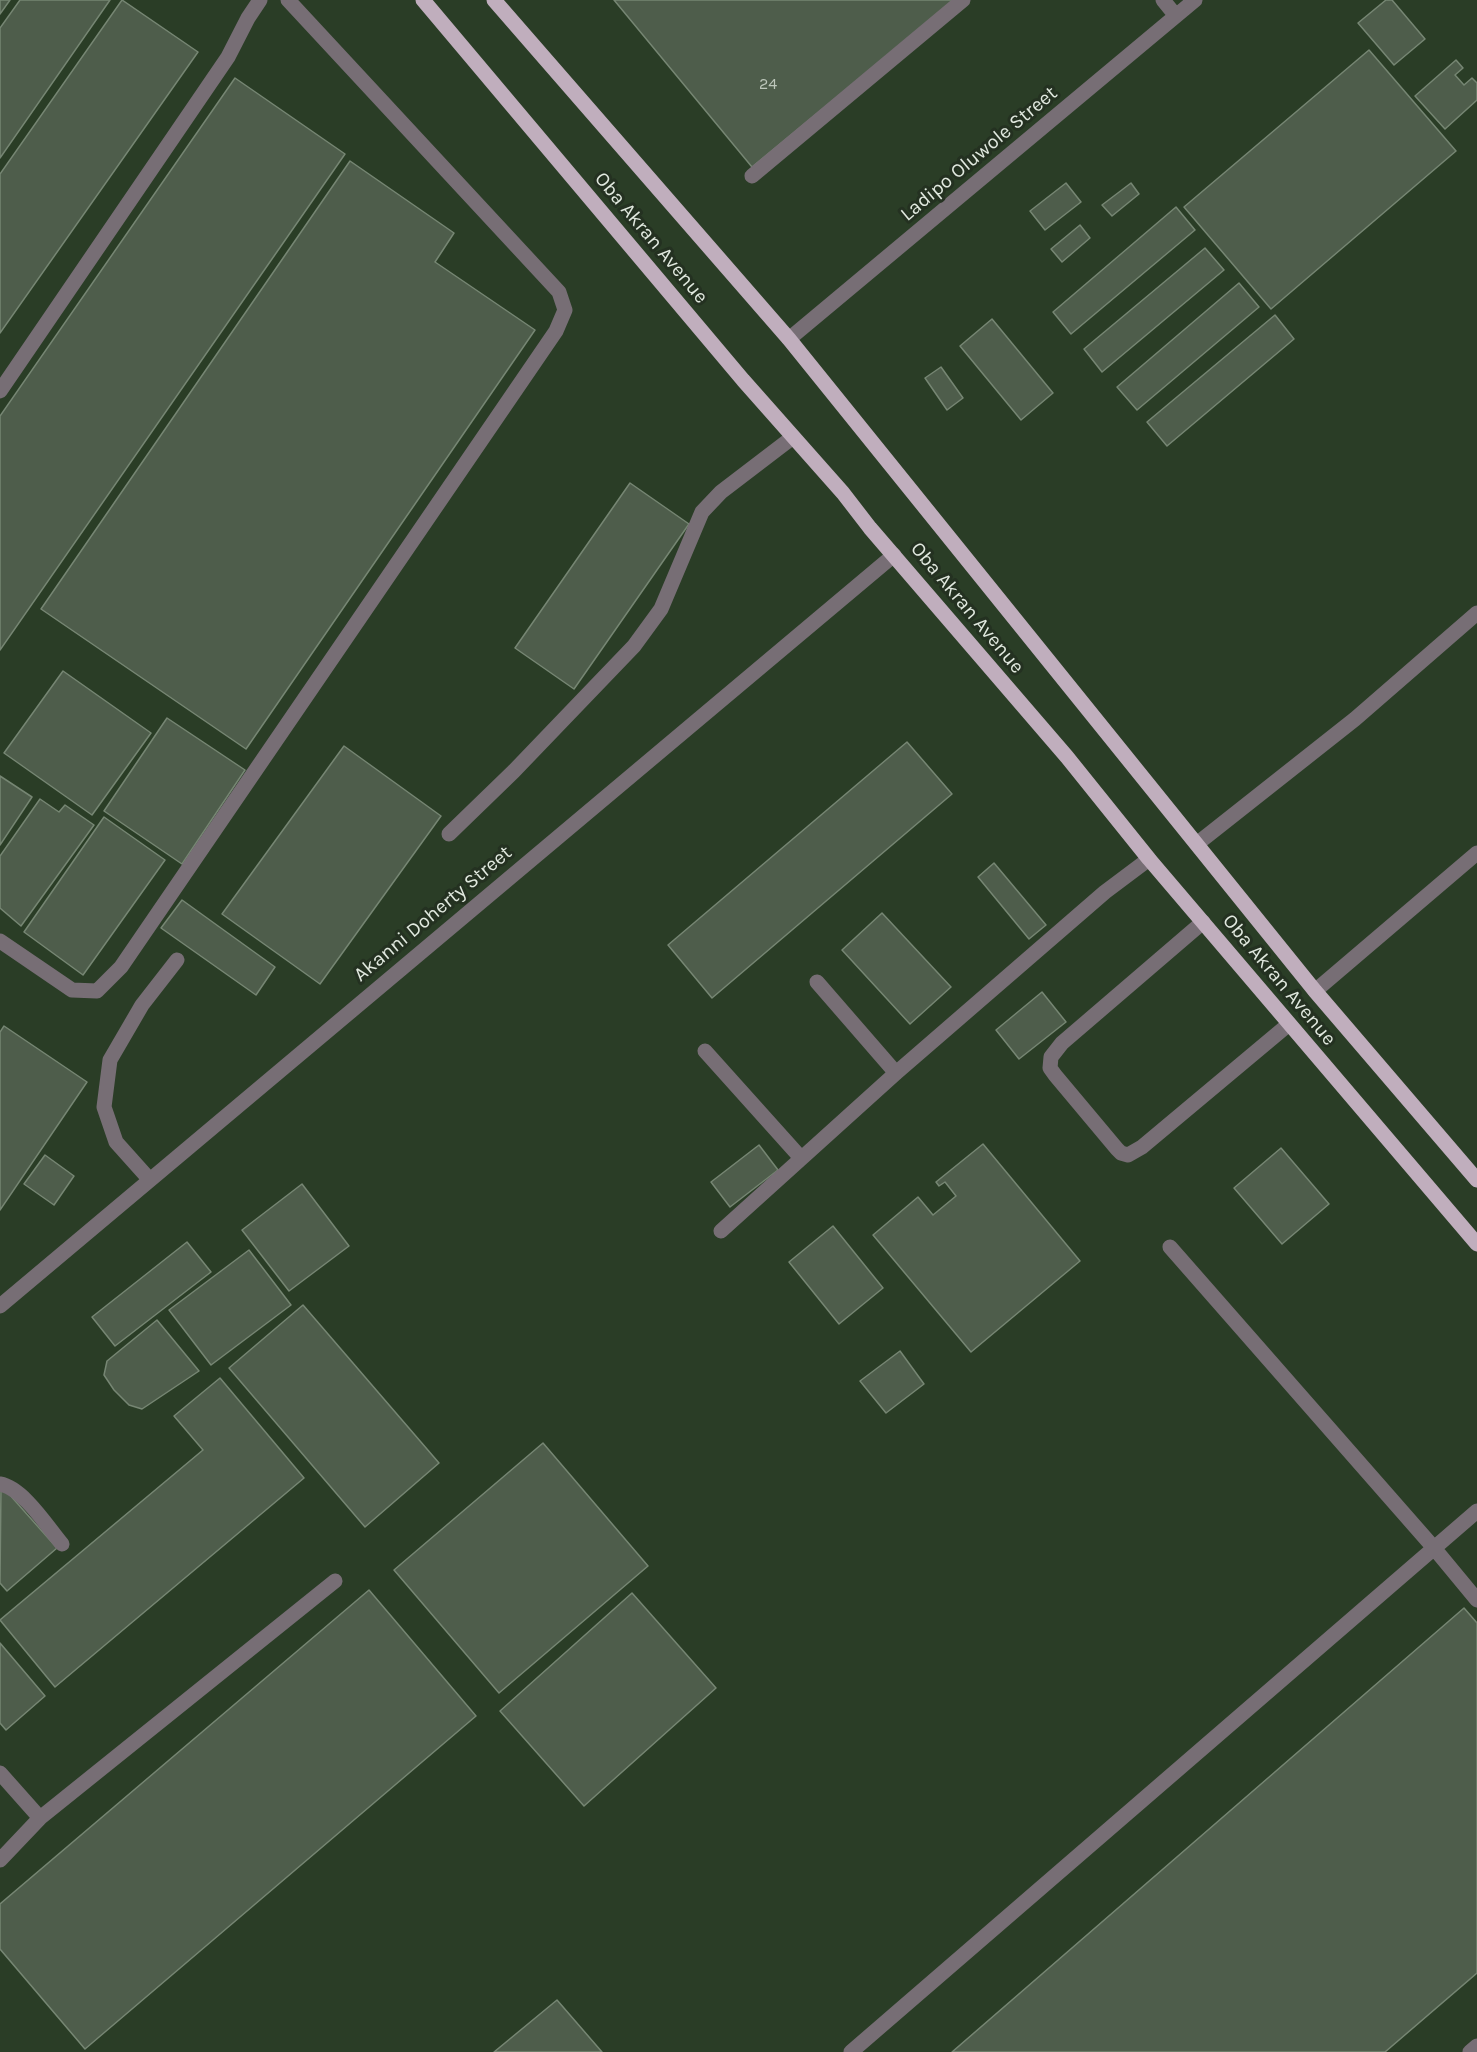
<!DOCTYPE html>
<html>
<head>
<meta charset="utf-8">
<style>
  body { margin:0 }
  canvas { display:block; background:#243121 }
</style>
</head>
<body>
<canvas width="1477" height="2052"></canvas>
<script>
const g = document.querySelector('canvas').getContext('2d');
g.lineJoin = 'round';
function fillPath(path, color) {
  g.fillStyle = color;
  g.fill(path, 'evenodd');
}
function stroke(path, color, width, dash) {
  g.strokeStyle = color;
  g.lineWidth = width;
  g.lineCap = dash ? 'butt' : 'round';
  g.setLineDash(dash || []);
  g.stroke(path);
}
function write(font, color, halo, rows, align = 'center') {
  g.font = font + ' Karla,sans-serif';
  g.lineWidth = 6;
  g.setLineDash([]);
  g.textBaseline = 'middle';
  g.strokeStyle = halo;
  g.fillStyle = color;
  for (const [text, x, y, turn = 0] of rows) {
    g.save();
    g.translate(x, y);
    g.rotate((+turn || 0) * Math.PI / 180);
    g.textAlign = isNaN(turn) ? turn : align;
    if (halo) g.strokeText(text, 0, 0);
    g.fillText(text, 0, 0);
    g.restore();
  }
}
const built = new Path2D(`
  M 0,0 L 1477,0 L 1477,2052 L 0,2052 Z`);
const building = new Path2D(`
  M 0,0 L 10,0 L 0,14 Z
  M 20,0 L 110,0 L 0,158 L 0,28 Z
  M 122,0 L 198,52 L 0,333 L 0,174 Z
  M 614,0 L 955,0 L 752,167 Z
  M 1386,0 L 1392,0 L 1425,39 L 1394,65 L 1358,23 Z
  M 1369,50 L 1456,151 L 1271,309 L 1184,207 Z
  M 1456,60 L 1463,68 L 1455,75 L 1464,85 L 1472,78 L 1477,83 L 1477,100 L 1445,129 L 1415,96 Z
  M 235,78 L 345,154 L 0,650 L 0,416 Z
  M 350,161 L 454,233 L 435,262 L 535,330 L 246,749 L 41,609 Z
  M 1066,183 L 1081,202 L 1045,230 L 1030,211 Z
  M 1131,183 L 1139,194 L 1112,216 L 1102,205 Z
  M 1176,207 L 1195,230 L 1071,334 L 1053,312 Z
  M 1080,225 L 1090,238 L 1062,262 L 1051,249 Z
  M 1205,248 L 1224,270 L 1102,372 L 1084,349 Z
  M 1239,283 L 1259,307 L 1137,410 L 1117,387 Z
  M 1275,315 L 1294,339 L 1167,446 L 1147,422 Z
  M 992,319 L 1053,393 L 1021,420 L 960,346 Z
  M 941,367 L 963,398 L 947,410 L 925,378 Z
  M 630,483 L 689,524 L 574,689 L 515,648 Z
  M 63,671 L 151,733 L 92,815 L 4,753 Z
  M 167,718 L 245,770 L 182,864 L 104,811 Z
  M 907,742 L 952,794 L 712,998 L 668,945 Z
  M 344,746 L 441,816 L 320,984 L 222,914 Z
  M 0,776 L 32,797 L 0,845 Z
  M 40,799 L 59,812 L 65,805 L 94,825 L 21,926 L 0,908 L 0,856 Z
  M 104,817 L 165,860 L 83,975 L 24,932 Z
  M 994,863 L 1046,925 L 1029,939 L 978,877 Z
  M 182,900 L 275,967 L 256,995 L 161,928 Z
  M 882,913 L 951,987 L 910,1024 L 842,950 Z
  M 1042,992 L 1066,1022 L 1019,1059 L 996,1030 Z
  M 4,1026 L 87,1082 L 0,1210 L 0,1032 Z
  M 983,1144 L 1080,1261 L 971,1352 L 873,1235 L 918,1197 L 933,1215 L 956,1196 L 945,1182 L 939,1186 L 936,1182 Z
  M 759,1145 L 778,1170 L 730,1207 L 711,1182 Z
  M 1281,1148 L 1329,1204 L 1282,1244 L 1234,1188 Z
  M 45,1155 L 74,1176 L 54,1205 L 24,1184 Z
  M 302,1184 L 349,1246 L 289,1291 L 242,1230 Z
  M 833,1226 L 883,1288 L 839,1324 L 789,1262 Z
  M 187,1242 L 211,1272 L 115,1346 L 92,1317 Z
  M 249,1250 L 291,1305 L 211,1365 L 169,1310 Z
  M 303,1305 L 439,1463 L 365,1527 L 229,1368 Z
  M 157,1320 L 199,1371 L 142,1409 L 129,1405 L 114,1390 L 104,1375 L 107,1361 Z
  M 900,1351 L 924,1384 L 886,1413 L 860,1381 Z
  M 220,1378 L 304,1478 L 55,1687 L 0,1620 L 203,1450 L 174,1416 Z
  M 543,1443 L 648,1566 L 499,1693 L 394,1570 Z
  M 1,1485 L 57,1548 L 7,1591 L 0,1583 Z
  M 369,1590 L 476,1716 L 85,2049 L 0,1949 L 0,1904 Z
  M 632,1593 L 716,1688 L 584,1806 L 500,1711 Z
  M 1464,1608 L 1477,1623 L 1477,1973 L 1385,2052 L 952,2052 Z
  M 0,1643 L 45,1696 L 6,1730 L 0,1723 Z
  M 557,2000 L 602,2052 L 494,2052 Z`);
const minor = new Path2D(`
  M 1163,0 L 1176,16
  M 752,176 L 963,0
  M 789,339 L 1195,0
  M 0,391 L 228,57 L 248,18 L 260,0
  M 449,834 L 514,771 L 634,646 L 661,609 L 702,512 L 721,492 L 793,437
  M 1198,843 L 1355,719 L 1477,613
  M 1203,922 L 1062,1043 L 1051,1057 L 1050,1068 L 1055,1075 L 1117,1149 L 1121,1153 L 1128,1155 L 1142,1147 L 1289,1024
  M 0,941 L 72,990 L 97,991 L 121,967 L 556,331 L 565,310 L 559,292 L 288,0
  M 817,982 L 896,1073
  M 1315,991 L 1477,853
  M 705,1051 L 801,1158
  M 150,1180 L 116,1142 L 104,1107 L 110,1060 L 142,1005 L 177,960
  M 721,1231 L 896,1073 L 1105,892 L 1149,859
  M 1170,1247 L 1434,1548 L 1477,1600
  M 0,1306 L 894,555
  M 0,1484 C 23,1488 47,1526 62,1544
  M 0,1773 L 40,1818
  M 0,1860 L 40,1818 L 335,1581
  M 851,2052 L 1477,1511
  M 1470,2052 L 1477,2046`);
const major = new Path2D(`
  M 423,0 L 743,380 L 843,493 L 870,528 L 1067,757 L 1149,859 L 1477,1244
  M 494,0 L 789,339 L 1315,991 L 1477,1180`);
const numberNames = [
  ["24",768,84]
];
const streetNames = [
  ["Ladipo Oluwole Street",979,154,-40],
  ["Oba Akran Avenue",651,238,50],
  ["Oba Akran Avenue",967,608,50],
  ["Akanni Doherty Street",433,914,-40],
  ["Oba Akran Avenue",1279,980,50]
];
fillPath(built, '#2a3d26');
fillPath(building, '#4e5d4b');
stroke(building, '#768673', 1.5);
stroke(minor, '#776e75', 15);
stroke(major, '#c0aebd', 15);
write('16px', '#bcc6ba', null, numberNames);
write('20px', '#e1e9df', '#243121', streetNames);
</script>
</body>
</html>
